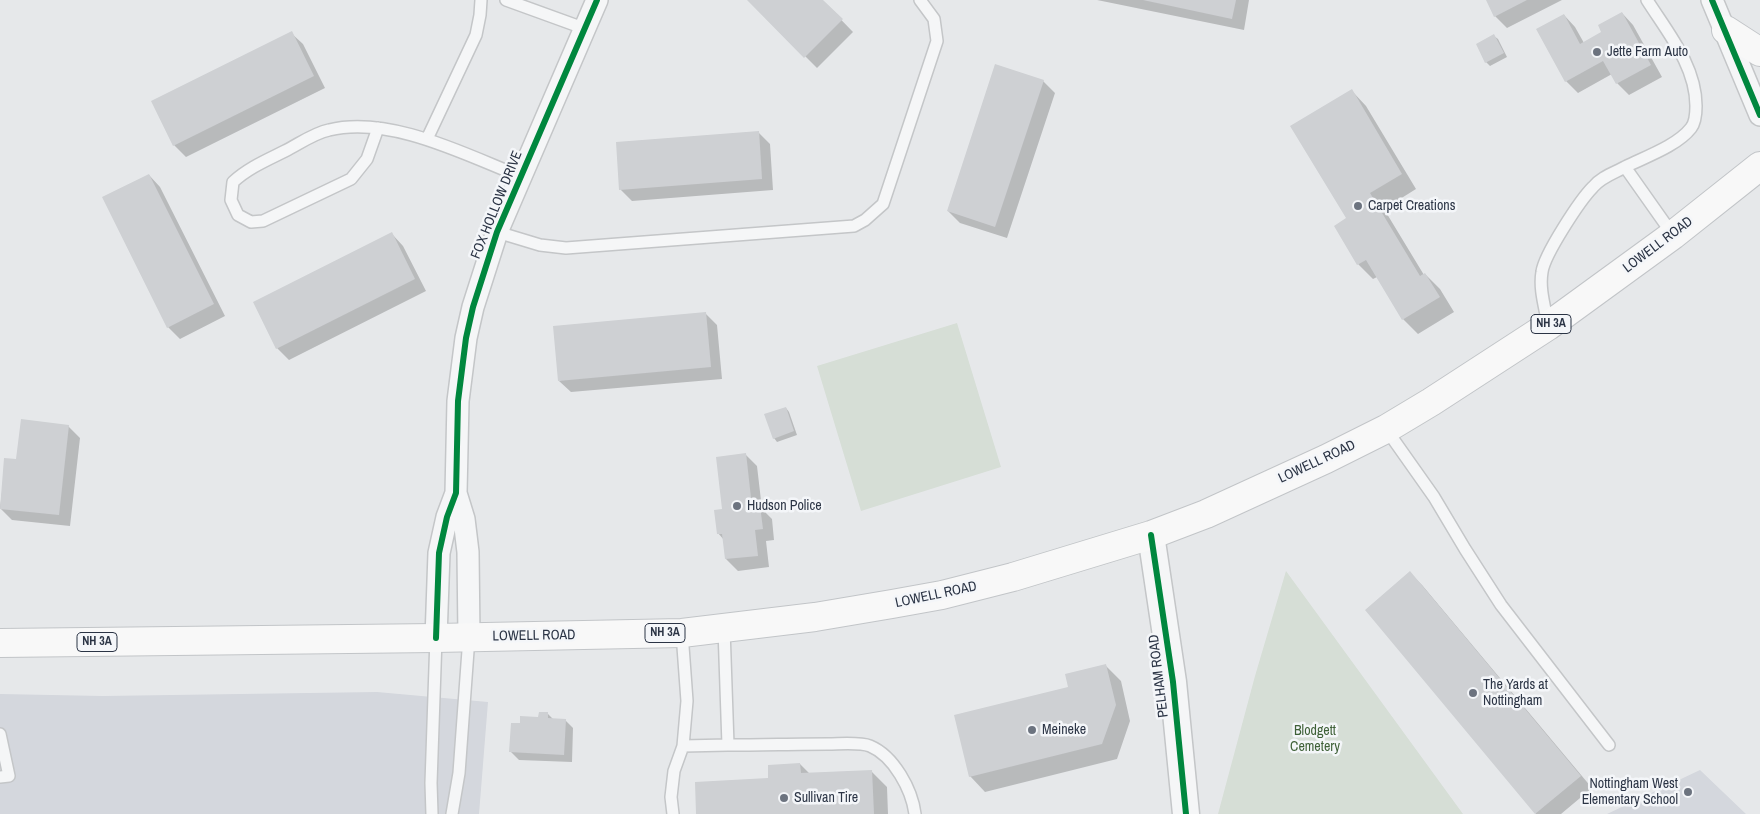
<!DOCTYPE html>
<html>
<head>
<meta charset="utf-8">
<style>
  body { margin:0 }
  canvas { display:block; background:#e6e8ea }
</style>
</head>
<body>
<canvas width="1760" height="814"></canvas>
<script>
const g = document.querySelector('canvas').getContext('2d');
g.lineJoin = 'round';
function fillPath(path, color) {
  g.fillStyle = color;
  g.fill(path, 'evenodd');
}
function stroke(path, color, width, dash) {
  g.strokeStyle = color;
  g.lineWidth = width;
  g.lineCap = dash ? 'butt' : 'round';
  g.setLineDash(dash || []);
  g.stroke(path);
}
function write(font, color, halo, rows, align = 'center') {
  g.font = font + ' "Archivo Narrow",sans-serif';
  g.lineWidth = 5;
  g.setLineDash([]);
  g.textBaseline = 'middle';
  g.strokeStyle = halo;
  g.fillStyle = color;
  for (const [text, x, y, turn = 0] of rows) {
    g.save();
    g.translate(x, y);
    g.rotate((+turn || 0) * Math.PI / 180);
    g.textAlign = isNaN(turn) ? turn : align;
    if (halo) g.strokeText(text, 0, 0);
    g.fillText(text, 0, 0);
    g.restore();
  }
}
const built = new Path2D(`
  M 377,692 L 488,702 L 479,814 L 0,814 L 0,694 L 103,696 Z
  M 1700,770 L 1746,814 L 1607,814 Z`);
const green = new Path2D(`
  M 957,323 L 1001,467 L 861,511 L 817,366 Z
  M 1286,571 L 1463,814 L 1218,814 L 1255,676 Z`);
const shadow = new Path2D(`
  M 749,0 L 822,0 L 853,32 L 817,68 Z
  M 1097,0 L 1249,0 L 1244,30 Z
  M 1487,0 L 1562,0 L 1507,28 L 1495,16 Z
  M 1622,13 L 1633,25 L 1662,77 L 1629,95 L 1617,83 L 1612,74 L 1578,93 L 1566,81 L 1564,15 L 1575,27 L 1584,43 L 1603,33 Z
  M 291,33 L 303,44 L 325,88 L 186,157 L 174,145 Z
  M 1494,36 L 1498,39 L 1507,57 L 1490,66 L 1486,62 Z
  M 1043,81 L 1055,93 L 1007,238 L 960,223 L 948,211 Z
  M 1352,91 L 1366,106 L 1416,189 L 1384,209 L 1424,275 L 1425,274 L 1440,289 L 1454,312 L 1418,334 L 1403,319 L 1377,277 L 1373,279 L 1358,264 L 1347,218 Z
  M 758,132 L 770,144 L 773,190 L 632,201 L 620,189 Z
  M 149,175 L 160,187 L 225,316 L 180,339 L 168,327 Z
  M 392,234 L 403,246 L 426,291 L 289,360 L 277,348 Z
  M 705,313 L 717,325 L 722,379 L 571,392 L 559,381 Z
  M 786,408 L 789,412 L 797,435 L 777,442 L 774,438 Z
  M 68,426 L 80,438 L 70,526 L 12,520 L 0,508 L 6,459 L 17,460 Z
  M 745,454 L 757,466 L 762,509 L 772,519 L 774,540 L 766,541 L 769,567 L 738,571 L 726,559 L 724,540 L 718,533 L 723,510 Z
  M 1410,573 L 1422,585 L 1592,788 L 1561,814 L 1536,814 L 1366,610 Z
  M 1106,666 L 1121,681 L 1130,721 L 1117,759 L 985,792 L 970,776 L 1069,688 Z
  M 548,714 L 554,720 L 565,720 L 573,728 L 572,762 L 519,760 L 511,752 L 521,725 L 540,718 Z
  M 800,764 L 810,774 L 872,772 L 887,787 L 888,814 L 698,814 Z`);
const building = new Path2D(`
  M 747,0 L 823,0 L 843,19 L 804,58 Z
  M 1143,0 L 1236,0 L 1232,19 Z
  M 1486,0 L 1527,0 L 1494,17 Z
  M 1622,12 L 1651,65 L 1616,84 L 1603,61 L 1565,82 L 1536,29 L 1564,14 L 1580,44 L 1601,32 L 1598,25 Z
  M 292,31 L 314,76 L 173,146 L 151,101 Z
  M 1494,34 L 1504,53 L 1485,63 L 1476,44 Z
  M 995,64 L 1044,80 L 995,227 L 947,211 Z
  M 1352,89 L 1402,174 L 1370,193 L 1420,276 L 1425,273 L 1440,297 L 1402,320 L 1366,260 L 1357,265 L 1334,226 L 1346,218 L 1290,126 Z
  M 759,131 L 762,179 L 619,190 L 616,142 Z
  M 149,174 L 214,304 L 167,328 L 102,197 Z
  M 392,232 L 415,279 L 276,349 L 253,302 Z
  M 706,312 L 711,367 L 558,381 L 553,326 Z
  M 786,407 L 794,431 L 773,439 L 764,414 Z
  M 21,419 L 69,425 L 59,515 L 0,509 L 4,458 L 16,459 Z
  M 746,453 L 752,507 L 760,506 L 763,529 L 755,530 L 758,556 L 725,559 L 722,534 L 717,534 L 714,510 L 722,509 L 716,457 Z
  M 1410,571 L 1581,776 L 1535,814 L 1365,610 Z
  M 1106,664 L 1116,705 L 1102,744 L 969,777 L 954,715 L 1068,687 L 1065,674 Z
  M 539,712 L 548,712 L 548,718 L 566,719 L 564,755 L 509,752 L 511,723 L 520,723 L 520,716 L 538,717 Z
  M 800,763 L 801,773 L 872,770 L 874,814 L 696,814 L 695,782 L 768,778 L 768,765 Z`);
const service = new Path2D(`
  M 506,0 L 586,29
  M 378,128 L 367,159 L 351,179 L 263,221 L 251,222 L 238,215 L 231,200 L 233,182 C 248,168 267,160 285,151 C 299,144 314,133 329,130 C 390,115 466,155 522,177
  M 427,139 L 476,35 L 480,15 L 481,0
  M 1625,167 C 1645,157 1677,146 1691,128 C 1695,123 1696,113 1696,106 C 1696,66 1668,33 1647,0
  M 497,232 L 540,245 L 566,248 L 854,226 L 865,220 L 883,204 L 937,41 L 934,19 L 920,0
  M 1548,325 C 1545,307 1539,289 1542,272 C 1544,255 1580,200 1593,187 C 1601,177 1614,173 1625,167 L 1673,235
  M 1386,429 L 1434,497 L 1465,549 L 1501,605 L 1609,745
  M 724,629 L 728,745 C 762,745 795,744 828,744 C 840,744 860,742 870,746 C 894,756 912,790 915,814
  M 0,734 L 9,776 L 0,777
  M 683,746 L 728,745
  M 432,814 L 431,783 L 436,638
  M 452,814 L 459,773 L 469,637
  M 673,814 L 671,797 L 674,771 L 683,746 L 687,701 L 682,633`);
const minor = new Path2D(`
  M 1712,0 L 1760,115
  M 456,493 L 464,519 L 468,552 L 469,637
  M 436,638 L 439,553 L 447,517 L 456,493 L 458,401 L 466,338 L 473,307 L 497,232 L 597,0`);
const tertiary = new Path2D(`
  M 1151,535 L 1173,682 L 1186,814`);
const primary = new Path2D(`
  M 1726,30 L 1760,52
  M 0,643 L 436,638 L 682,633 L 815,617 L 892,604 L 942,595 L 1013,577 L 1151,535 L 1206,514 L 1326,459 L 1386,429 L 1431,402 L 1548,326 L 1673,235 L 1760,166`);
const cycleway = new Path2D(`
  M 1712,0 L 1760,115
  M 1151,535 L 1173,682 L 1186,814
  M 436,638 L 439,553 L 447,517 L 456,493 L 458,401 L 466,338 L 473,307 L 497,232 L 597,0`);
const markers = [
  [1597,52,5,"#6c737f"],
  [1358,206,5,"#6c737f"],
  [737,506,5,"#6c737f"],
  [1473,693,5,"#6c737f"],
  [1032,730,5,"#6c737f"],
  [1688,792,5,"#6c737f"],
  [784,798,5,"#6c737f"]
];
const shields = [
  [1551,324,40],
  [665,633,40],
  [97,642,40]
];
const shieldNames = [
  ["NH 3A",1551,324],
  ["NH 3A",665,633],
  ["NH 3A",97,642]
];
const poiNames = [
  ["Jette Farm Auto",1607,52],
  ["Carpet Creations",1368,206],
  ["Hudson Police",747,506],
  ["The Yards at",1483,685],
  ["Nottingham",1483,701],
  ["Meineke",1042,730],
  ["Nottingham West",1678,784,"right"],
  ["Elementary School",1678,800,"right"],
  ["Sullivan Tire",794,798]
];
const streetNames = [
  ["FOX HOLLOW DRIVE",497,205,-68],
  ["LOWELL ROAD",1658,245,-37],
  ["LOWELL ROAD",1317,462,-25],
  ["LOWELL ROAD",936,595,-12],
  ["LOWELL ROAD",534,636,-1],
  ["PELHAM ROAD",1159,676,-97]
];
const parkNames = [
  ["Blodgett",1315,731],
  ["Cemetery",1315,747]
];
fillPath(built, '#d4d7dd');
fillPath(green, '#d6ded6');
fillPath(shadow, '#0003');
fillPath(building, '#ced0d3');
stroke(service, '#c4c6c8', 14);
stroke(minor, '#c4c6c8', 24);
stroke(tertiary, '#c4c6c8', 29);
stroke(primary, '#c2c5c8', 30);
stroke(service, '#f5f6f7', 11);
stroke(minor, '#f5f6f7', 21);
stroke(tertiary, '#f5f6f7', 26);
stroke(primary, '#f8f8f8', 28);
stroke(cycleway, '#00873e', 6);
for (const [x, y, r, color] of markers) {
  const dot = new Path2D();
  dot.arc(x, y, r, 0, 2 * Math.PI);
  g.fillStyle = color;
  g.fill(dot);
  stroke(dot, '#f4f6f9', 2);
}
for (const [x, y, w] of shields) {
  const box = new Path2D();
  box.roundRect(x - w / 2, y - 9.5, w, 19, 4);
  g.fillStyle = '#f4f6f9';
  g.fill(box);
  stroke(box, '#2b3445', 1);
}
write('bold 12px', '#2b3445', null, shieldNames);
write('14px', '#2b3445', '#f4f6f9', poiNames, 'left');
write('14px', '#2b3445', '#f4f6f9', streetNames);
write('14px', '#3f6138', '#f4f6f9', parkNames);
</script>
</body>
</html>
